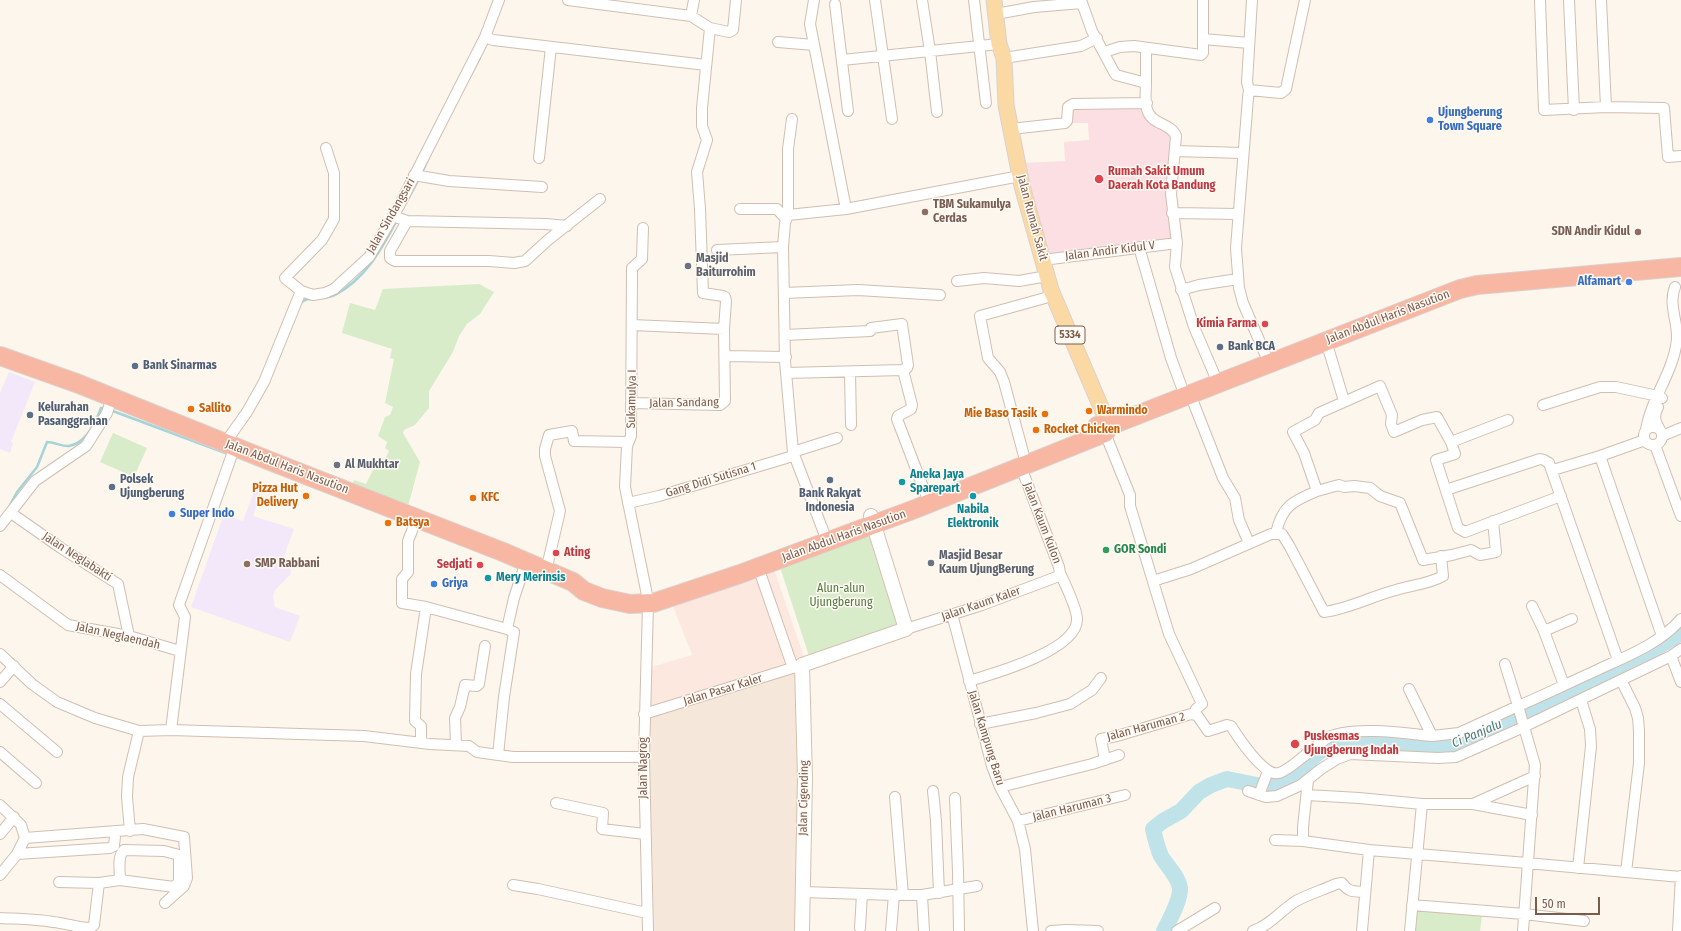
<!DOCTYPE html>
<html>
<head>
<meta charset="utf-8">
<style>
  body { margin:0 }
  #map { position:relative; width:1681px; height:931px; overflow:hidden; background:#fdf6ec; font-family:"Fira Sans Condensed",sans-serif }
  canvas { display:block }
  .scale { position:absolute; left:1535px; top:897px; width:65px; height:18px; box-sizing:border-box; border:2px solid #7a5c4d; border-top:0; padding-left:5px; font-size:12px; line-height:14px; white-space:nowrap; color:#7a5c4d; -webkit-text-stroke:3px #fffaf3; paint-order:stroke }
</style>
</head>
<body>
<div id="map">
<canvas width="1681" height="931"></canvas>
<div class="scale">50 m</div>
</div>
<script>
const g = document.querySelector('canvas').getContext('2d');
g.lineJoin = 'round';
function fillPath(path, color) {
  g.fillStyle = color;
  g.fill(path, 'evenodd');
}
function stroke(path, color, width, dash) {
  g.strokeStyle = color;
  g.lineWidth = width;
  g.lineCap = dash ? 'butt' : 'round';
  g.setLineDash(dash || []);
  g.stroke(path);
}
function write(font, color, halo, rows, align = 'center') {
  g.font = font + ' "Fira Sans Condensed",sans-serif';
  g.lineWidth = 3;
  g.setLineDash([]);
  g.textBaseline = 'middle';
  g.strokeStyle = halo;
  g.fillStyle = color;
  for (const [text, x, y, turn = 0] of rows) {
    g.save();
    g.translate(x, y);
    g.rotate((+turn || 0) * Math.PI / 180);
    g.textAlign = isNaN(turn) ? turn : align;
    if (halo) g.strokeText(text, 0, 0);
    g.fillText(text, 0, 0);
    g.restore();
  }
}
const residential = new Path2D(`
  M 798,671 L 798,931 L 654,931 L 649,717 Z`);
const commercial = new Path2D(`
  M 773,566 L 805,660 L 644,714 L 648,668 L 692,655 L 671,601 Z`);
const education = new Path2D(`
  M 9,372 L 35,382 L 11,442 L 13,443 L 10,453 L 0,449 L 0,393 Z
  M 258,481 L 264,484 L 253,516 L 294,529 L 284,556 L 291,571 L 290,575 L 275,590 L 273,596 L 275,607 L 300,616 L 290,642 L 191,607 L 224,514 L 243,521 Z`);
const medical = new Path2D(`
  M 1073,104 L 1136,104 L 1147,115 L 1174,135 L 1176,241 L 1048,258 L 1023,163 L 1065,161 L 1064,142 L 1089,140 L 1088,123 L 1073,123 Z`);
const green = new Path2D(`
  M 479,284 L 494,292 L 480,314 L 467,324 L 459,336 L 453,352 L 429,391 L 429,408 L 415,425 L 404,430 L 403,433 L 420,462 L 407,510 L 352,486 L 354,480 L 366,484 L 379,458 L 385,459 L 389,451 L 385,448 L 387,442 L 378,436 L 385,417 L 390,415 L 393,407 L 385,403 L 394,359 L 390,358 L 392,349 L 342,333 L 350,303 L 375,310 L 383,289 Z
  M 113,433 L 147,448 L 134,477 L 100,462 Z
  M 869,530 L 900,625 L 810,659 L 779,564 Z
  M 1417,910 L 1482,916 L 1480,931 L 1414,931 Z`);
const stream = new Path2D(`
  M 469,78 L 480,58
  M 422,173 L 429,157
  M 406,203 L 419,179
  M 300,304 C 306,295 324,301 335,295 C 365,279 382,249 397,220
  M 110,410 L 228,454
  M 9,507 L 17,492 L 37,467 L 47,442 C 55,442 62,447 69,446 C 87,443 96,422 101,408 L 105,408`);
const river = new Path2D(`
  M 1164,931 C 1169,921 1181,899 1180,888 C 1178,876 1167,866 1161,856 C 1157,847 1155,838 1153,829 L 1163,821 L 1181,811 L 1199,792 L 1211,785 L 1227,779 L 1267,787 L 1291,778 L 1319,752 L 1336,744 L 1363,743 L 1450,748 L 1582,687 L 1626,662 L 1656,648 L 1681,633`);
const street = new Path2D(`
  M 568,0 L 691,16 L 710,28 L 729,32 L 733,30 L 736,0
  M 814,0 L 810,24 L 846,209
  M 875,0 L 892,119
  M 922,0 L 930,51 L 937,112
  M 974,0 L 986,103
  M 1081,0 L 1092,31 L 1114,72 L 1116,75 L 1146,83 C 1146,91 1144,104 1148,112 C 1153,125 1171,123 1176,136 L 1171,194 L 1177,243 L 1175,267 L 1194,327 L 1218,383
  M 1540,0 L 1544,110 L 1606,107 L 1664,108 L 1668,157 L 1681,156
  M 1569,0 L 1574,110
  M 1601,0 L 1606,107
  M 835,4 L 848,111
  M 996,14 L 1034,7 L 1082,3
  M 691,16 L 694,0
  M 485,37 L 493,40 L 706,65
  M 1203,39 L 1249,43
  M 778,42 L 814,45
  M 1104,52 L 1120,47 L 1134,46 L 1201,55 L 1203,53 L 1203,0
  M 1004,58 L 1081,46 L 1097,38
  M 842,60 L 999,44
  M 1146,83 L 1146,48
  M 1249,90 L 1247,82 L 1252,0
  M 1011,129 L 1065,123 L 1067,121 L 1068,107 L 1073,104 L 1147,103
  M 326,148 L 334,173 L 334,219 L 322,240 L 285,278 L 301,291 L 313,295 L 325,293 L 334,289 L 369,257 L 399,206 L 485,37 L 499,0
  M 1175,151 L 1243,153
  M 539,158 L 551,47
  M 414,175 L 449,181 L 542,187
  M 740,209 L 777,209 L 786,219
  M 1172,213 L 1238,214
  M 788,215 L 788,149 L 792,119
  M 393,216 L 407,221 L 546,224 L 567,226
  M 407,221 L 390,251 L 390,258 L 395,261 L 489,261 L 514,263 L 525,261 L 548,240 L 600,199
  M 643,228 L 642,259 L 632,268 L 631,436 L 627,446 L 625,487 L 647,595
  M 1139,247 L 1171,358 L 1185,396
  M 717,250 L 783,247
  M 1043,260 L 1177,243
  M 957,281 L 984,278 L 1019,281 L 1047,276
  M 1181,290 L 1199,285 L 1238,279
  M 784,293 L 858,290 L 940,295
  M 632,325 L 724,329
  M 785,335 L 870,331 L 871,328 L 902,324 L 908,365 L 907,368 L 903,370
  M 1326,341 L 1344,401
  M 725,356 L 786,357
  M 1269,363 L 1243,303 L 1239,288 L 1236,248 L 1248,98 L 1249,90 L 1281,93 L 1286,89 L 1305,0
  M 850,372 L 851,425
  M 786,373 L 903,370 L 912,405 L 911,409 L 898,416 L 897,419 L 926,495
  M 1190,394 L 1223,478 L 1235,498 L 1239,520 L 1249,543
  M 632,403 L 720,405 L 725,401 L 724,329 L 726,301 L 725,297 L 723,296 L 703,293 L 700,209 L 697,172 L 707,140 L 702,126 L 702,108 L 710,28
  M 1543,405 L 1600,387 L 1616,387 L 1658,396 L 1662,398
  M 1658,407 C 1654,415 1654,420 1659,428
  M1644 436a9 9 0 1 1 18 0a9 9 0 1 1-18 0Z
  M 1646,430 C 1651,398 1674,372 1677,339 C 1678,322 1668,304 1675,287
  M 1105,433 L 1130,495 L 1130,506 L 1169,634 L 1202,704 L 1196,709 L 1194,714
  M 1662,436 L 1681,428
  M 1451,442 L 1508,420
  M 225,443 L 247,412 L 264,382 L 301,291
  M 1655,445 L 1681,516
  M 793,452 L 837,438
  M 1024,456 L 1004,382 L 1000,372 L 988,358 L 980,316 L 1045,298 L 1052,294
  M 1600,456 L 1662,636
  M 1553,470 L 1600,456 L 1645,440
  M 1446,490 L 1540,459 L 1544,460 L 1549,463 L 1618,660
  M 628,503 L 659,496 L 793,456
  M 11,513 L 61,548 L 118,584 L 129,636
  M 417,518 L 408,541 L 408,572 L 402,579 L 402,603 L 426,607
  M 1493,521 L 1496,552 L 1480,555 L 1471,550 L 1452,555 L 1423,560 L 1400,503 L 1380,496 L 1370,488 L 1354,486 L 1344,487 L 1339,485 L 1317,491 L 1304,453 L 1293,432 L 1315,420 L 1319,413 L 1380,386 L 1392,415 L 1391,424 L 1394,432 L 1422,420 L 1437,417 L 1451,442 L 1455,454 L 1436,460 L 1458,528 L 1465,532 L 1561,496
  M 0,526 L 35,481 L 86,446 L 107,413 L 112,397
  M 824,533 L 793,452 L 785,361 L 783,247 L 785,223 L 788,215 L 846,209 L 1020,176
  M 1276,533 C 1282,506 1293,501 1317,491
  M 758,567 L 793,668
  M 546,571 L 560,511 L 545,456 L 545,449 L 549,435 L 572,431 L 574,441 L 628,442
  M 0,575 L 68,625 L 129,636 L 180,651
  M 1153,581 L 1191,569 L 1271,534 L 1282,534 L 1290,547 L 1324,612 C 1349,609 1372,596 1396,590 C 1412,585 1429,584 1443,576 L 1441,556
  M 1532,606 L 1544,631 L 1564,685
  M 952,614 L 992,766 L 1000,787 L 1018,821 L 1025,849 L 1033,931
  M 906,629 L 982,605 L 1059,576 L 1060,573 L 1059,567 L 1021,467
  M 1544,631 L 1572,619
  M 0,654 L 32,684 L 57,702 L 95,718 L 139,731 L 171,730 L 364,736 L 430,744 L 469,746 L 477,752 L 513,757 L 644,757
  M 1671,656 L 1681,682
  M 1505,664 L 1518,706 C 1543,696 1568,683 1593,672 C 1622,658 1659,645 1681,619
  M 1621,680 L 1635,708 L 1638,718 L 1639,731 L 1639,763 L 1626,872
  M 969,681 C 993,674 1078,650 1077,619 C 1077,608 1065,584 1060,573
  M 0,682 L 14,666
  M 1409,689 L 1432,736 L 1459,733 L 1518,706 L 1535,765 L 1523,931
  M 0,704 L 57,752
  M 644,714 L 802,665
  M 980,724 L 1036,713 L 1070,704 L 1092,690 L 1101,678
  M 171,730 L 185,617 L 179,605 L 235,446
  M 421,743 L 421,726 L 415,721 L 416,674 L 426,607 L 507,629 L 514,598 L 526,562
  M 456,744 L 455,718 L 460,707 L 465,685 L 477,686 L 479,684 L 485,646
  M 0,752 L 36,783
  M 498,755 L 504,697 L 514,632 L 507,629
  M 1105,760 L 1101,739 L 1117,736 L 1191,714 L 1197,715 L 1208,731 L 1227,725 L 1231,726 C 1238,737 1264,777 1279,773 C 1289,770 1301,758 1309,752 C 1317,746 1325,737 1334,735 C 1364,727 1401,733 1432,736
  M 1308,780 L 1303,827 L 1303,841 L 1369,850 L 1527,863 L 1681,877
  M 1000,787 L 1092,764 L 1119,755
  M 933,791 L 936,821 L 939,893
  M 1248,791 L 1266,797 L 1277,796 L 1301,785 L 1321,769 L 1337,759 L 1350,754 L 1438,758 L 1456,757 L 1517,730 L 1671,656 L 1681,649
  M 1259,795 L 1268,771
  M 1307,795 L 1359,798 L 1422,804 L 1410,931
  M 895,797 L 903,895
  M 955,798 L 958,872 L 959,931
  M 556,803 L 603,813 L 602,829 L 645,834
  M 1422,804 L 1473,804 L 1532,815
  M 1473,804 L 1535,776
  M 0,805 L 21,825 L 25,838 L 17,854 L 0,875
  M 1018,821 L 1125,795
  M 130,831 L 127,797 L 128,777 L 139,731
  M 0,834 L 14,817
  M 25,838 L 143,829 L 184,837 L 187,878 L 184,886 L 165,903
  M 1275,840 L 1303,841
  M 17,854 L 110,848 L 114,846 L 115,836
  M 1578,868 L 1591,746 L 1590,729 L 1581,700
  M 59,882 L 99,883
  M 513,885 L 538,889 L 647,913
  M 803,892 L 894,895 L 891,931
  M 898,895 L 922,895 L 977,886
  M 922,895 L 924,931
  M 1412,905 L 1524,914 L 1584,921
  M 0,918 C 18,919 36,919 53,922 C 66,923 77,928 90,928 L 94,925 L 99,883 L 120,880 L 174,887 L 179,882 L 179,855 L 164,851 L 124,850 C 117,856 120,871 120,880
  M 860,928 L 862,894
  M 648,931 L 644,757 L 648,604
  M 1051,931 L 1066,930 L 1098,931
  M 1177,931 L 1215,908
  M 1253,931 C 1272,924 1280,911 1296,901 C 1309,894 1323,890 1336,884 L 1342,883 C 1349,893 1354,891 1365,892
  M 1362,931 L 1369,850
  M 1678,931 L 1681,876`);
const secondary = new Path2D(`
  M 802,931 L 805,778 L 802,665 L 906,629 L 871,516`);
const primary = new Path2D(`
  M 994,0 L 999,44 L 1004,58 L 1006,105 L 1022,186 L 1051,290 L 1109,426`);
const highway = new Path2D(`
  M 0,356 L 79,384 L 270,461 L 503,552 L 573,582 L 584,591 L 602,598 L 630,604 L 653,603 L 740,574 L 915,509 L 1105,433 L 1109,426
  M 1097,426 L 1101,425 L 1109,426 L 1460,289 L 1477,285 L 1681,267`);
const markers = [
  [1430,120,4,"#3f7fe0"],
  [1099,179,5,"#e0444e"],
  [925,212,4,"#8d6e63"],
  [1638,232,4,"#8d6e63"],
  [688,266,4,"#6b7280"],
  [1629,282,4,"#3f7fe0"],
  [1265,324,4,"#e0444e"],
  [1220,347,4,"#5c6f8a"],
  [135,366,4,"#5c6f8a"],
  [191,409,4,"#e8710a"],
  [1089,411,4,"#e8710a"],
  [1045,414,4,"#e8710a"],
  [30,415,4,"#5c6f8a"],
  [1036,430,4,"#e8710a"],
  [337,465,4,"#6b7280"],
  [830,480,4,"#5c6f8a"],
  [902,482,4,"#0f9aa8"],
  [112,487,4,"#5c6f8a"],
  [306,496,4,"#e8710a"],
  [973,496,4,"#0f9aa8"],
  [473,498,4,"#e8710a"],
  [172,514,4,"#3f7fe0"],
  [388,523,4,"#e8710a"],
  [1106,550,4,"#2e9e5b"],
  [556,553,4,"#e0444e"],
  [931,563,4,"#6b7280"],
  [247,564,4,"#8d6e63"],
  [480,565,4,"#e0444e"],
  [488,578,4,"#0f9aa8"],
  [434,584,4,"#3f7fe0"],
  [1295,744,5,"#e0444e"]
];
const shields = [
  [1070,335,30]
];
const shieldNames = [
  ["5334",1070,335]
];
const shopNames = [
  ["Ujungberung",1438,113],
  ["Town Square",1438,127],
  ["Alfamart",1621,282,"right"],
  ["Super Indo",180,514],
  ["Griya",442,584]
];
const healthNames = [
  ["Rumah Sakit Umum",1108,172],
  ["Daerah Kota Bandung",1108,186],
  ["Kimia Farma",1257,324,"right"],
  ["Ating",564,553],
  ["Sedjati",472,565,"right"],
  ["Puskesmas",1304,737],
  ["Ujungberung Indah",1304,751]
];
const educationNames = [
  ["TBM Sukamulya",933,205],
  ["Cerdas",933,219],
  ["SDN Andir Kidul",1630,232,"right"],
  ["SMP Rabbani",255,564]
];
const streetNames = [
  ["Jalan Sindangsari",391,216,-60],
  ["Jalan Rumah Sakit",1032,218,75],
  ["Jalan Andir Kidul V",1110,251,-7],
  ["Jalan Abdul Haris Nasution",1388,317,-21],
  ["Sukamulya I",632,399,-89],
  ["Jalan Sandang",684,403,-1],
  ["Jalan Abdul Haris Nasution",287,467,21],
  ["Gang Didi Sutisna 1",711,480,-17],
  ["Jalan Kaum Kulon",1042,523,69],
  ["Jalan Abdul Haris Nasution",844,536,-20],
  ["Jalan Neglabakti",77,557,33],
  ["Jalan Kaum Kaler",981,604,-19],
  ["Jalan Neglaendah",118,636,13],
  ["Jalan Pasar Kaler",723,690,-17],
  ["Jalan Haruman 2",1146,727,-15],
  ["Jalan Kampung Baru",986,738,73],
  ["Jalan Nagrog",644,768,-90],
  ["Jalan Cigending",804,798,-89],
  ["Jalan Haruman 3",1072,808,-14]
];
const worshipNames = [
  ["Masjid",696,259],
  ["Baiturrohim",696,273],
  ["Al Mukhtar",345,465],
  ["Masjid Besar",939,556],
  ["Kaum UjungBerung",939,570]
];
const serviceNames = [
  ["Bank BCA",1228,347],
  ["Bank Sinarmas",143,366],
  ["Kelurahan",38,408],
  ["Pasanggrahan",38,422],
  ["Polsek",120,480],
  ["Ujungberung",120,494],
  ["Bank Rakyat",830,494,"center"],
  ["Indonesia",830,508,"center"]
];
const foodNames = [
  ["Sallito",199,409],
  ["Warmindo",1097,411],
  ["Mie Baso Tasik",1037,414,"right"],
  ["Rocket Chicken",1044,430],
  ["Pizza Hut",298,489,"right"],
  ["Delivery",298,503,"right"],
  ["KFC",481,498],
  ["Batsya",396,523]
];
const cultureNames = [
  ["Aneka Jaya",910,475],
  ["Sparepart",910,489],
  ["Nabila",973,510,"center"],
  ["Elektronik",973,524,"center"],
  ["Mery Merinsis",496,578]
];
const leisureNames = [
  ["GOR Sondi",1114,550]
];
const parkNames = [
  ["Alun-alun",841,589],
  ["Ujungberung",841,603]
];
const waterNames = [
  ["Ci Panjalu",1477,734,-23]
];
fillPath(residential, '#f5e8da');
fillPath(commercial, '#fde8e0');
fillPath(education, '#f3e8fa');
fillPath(medical, '#fbdfe3');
fillPath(green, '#d8ecc9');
stroke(stream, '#a5d3da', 2.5);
stroke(river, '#bfe3e8', 16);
stroke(street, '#d1beb0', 12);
stroke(secondary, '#d6c0b0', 16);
stroke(primary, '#dad1cd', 17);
stroke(highway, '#dad1cd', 20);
stroke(street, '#fff', 10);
stroke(secondary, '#fff', 14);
stroke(primary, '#fbd9a5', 15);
stroke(highway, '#f7b7a3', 18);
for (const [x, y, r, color] of markers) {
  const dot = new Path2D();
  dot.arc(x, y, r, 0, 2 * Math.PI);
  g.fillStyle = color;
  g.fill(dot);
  stroke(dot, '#fffaf3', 1.5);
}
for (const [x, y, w] of shields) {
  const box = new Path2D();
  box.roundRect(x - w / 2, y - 9, w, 18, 3);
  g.fillStyle = '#fffaf3';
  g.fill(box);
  stroke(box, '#7a5c4d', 1);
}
write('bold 11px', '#7a5c4d', null, shieldNames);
write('bold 12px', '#366cbe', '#fffaf3', shopNames, 'left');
write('bold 12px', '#be3a42', '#fffaf3', healthNames, 'left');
write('bold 12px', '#785e54', '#fffaf3', educationNames, 'left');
write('12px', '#7a5c4d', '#fffaf3', streetNames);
write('bold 12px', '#5b616d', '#fffaf3', worshipNames, 'left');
write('bold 12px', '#4e5e75', '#fffaf3', serviceNames, 'left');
write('bold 12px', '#c56008', '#fffaf3', foodNames, 'left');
write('bold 12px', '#0d838f', '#fffaf3', cultureNames, 'left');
write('bold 12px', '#27864d', '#fffaf3', leisureNames, 'left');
write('12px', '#537a41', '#fffaf3', parkNames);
write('italic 13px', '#437c86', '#fffaf3', waterNames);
</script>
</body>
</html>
